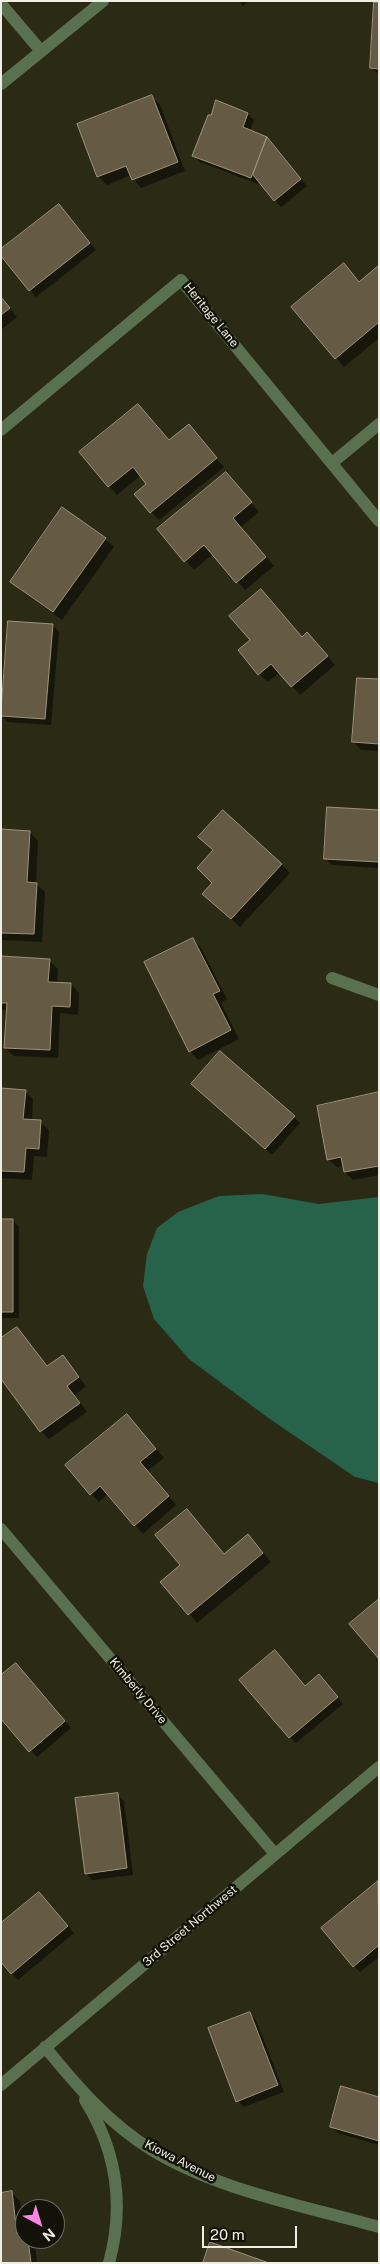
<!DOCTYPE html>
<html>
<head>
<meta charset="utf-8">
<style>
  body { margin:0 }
  #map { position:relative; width:380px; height:2264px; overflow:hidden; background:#2a2a15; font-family:"Public Sans",sans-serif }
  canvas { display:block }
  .frame { position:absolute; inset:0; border:2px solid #eeefe2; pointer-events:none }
  .north { position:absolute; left:15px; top:2199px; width:50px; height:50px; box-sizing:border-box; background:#121209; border:1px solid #6a6a60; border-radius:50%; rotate:141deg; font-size:14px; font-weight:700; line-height:20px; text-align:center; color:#eeefe2 }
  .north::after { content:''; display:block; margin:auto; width:18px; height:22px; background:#fb86e5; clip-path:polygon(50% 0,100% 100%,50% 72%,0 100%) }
  .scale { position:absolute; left:202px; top:2226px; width:95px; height:22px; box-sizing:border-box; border:2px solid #eeefe2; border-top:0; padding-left:6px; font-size:15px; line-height:18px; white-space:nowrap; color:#eeefe2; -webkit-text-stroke:4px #121209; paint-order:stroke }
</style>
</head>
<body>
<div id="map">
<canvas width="380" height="2264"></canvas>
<div class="frame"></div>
<div class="north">N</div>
<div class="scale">20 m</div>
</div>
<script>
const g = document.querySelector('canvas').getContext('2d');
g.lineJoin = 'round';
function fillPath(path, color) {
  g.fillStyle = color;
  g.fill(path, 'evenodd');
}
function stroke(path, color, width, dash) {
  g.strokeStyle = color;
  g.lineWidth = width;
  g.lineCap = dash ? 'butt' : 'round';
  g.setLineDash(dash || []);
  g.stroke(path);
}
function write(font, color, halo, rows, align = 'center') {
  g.font = font + ' "Public Sans",sans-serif';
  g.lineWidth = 5;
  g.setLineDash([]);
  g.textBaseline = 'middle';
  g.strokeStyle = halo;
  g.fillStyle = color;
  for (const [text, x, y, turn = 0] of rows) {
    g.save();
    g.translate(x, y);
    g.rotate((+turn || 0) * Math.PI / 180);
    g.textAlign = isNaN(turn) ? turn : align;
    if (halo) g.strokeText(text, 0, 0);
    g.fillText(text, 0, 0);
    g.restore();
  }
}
const water = new Path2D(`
  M 262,1194 L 319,1204 L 379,1197 L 379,1483 L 355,1477 L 267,1417 L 189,1359 L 154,1319 L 143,1286 L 147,1254 L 157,1228 L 178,1212 L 219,1196 Z`);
const shadow = new Path2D(`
  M 239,1 L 249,1 L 243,6 Z
  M 379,3 L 379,74 L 371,68 Z
  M 152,97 L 160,105 L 185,171 L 141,188 L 131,175 L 107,185 L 98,176 Z
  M 217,102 L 248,114 L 254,120 L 250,131 L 266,138 L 307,186 L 281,207 L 259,181 L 258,184 L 200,162 L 193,155 Z
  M 59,205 L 96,250 L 36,297 L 30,290 Z
  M 379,267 L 379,338 L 344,367 L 293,308 L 352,273 L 360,283 Z
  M 1,297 L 17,317 L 1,330 Z
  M 138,405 L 170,441 L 189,425 L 224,467 L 159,520 L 151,512 L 148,484 L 141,475 L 117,495 L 109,486 Z
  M 234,482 L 259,512 L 241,527 L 274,566 L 245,590 L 213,554 L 194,570 L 158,529 Z
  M 105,539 L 114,547 L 62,620 L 20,590 L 11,581 Z
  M 261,591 L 302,638 L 316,642 L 335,665 L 300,695 L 280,672 L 268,682 L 259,674 L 252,640 Z
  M 53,625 L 59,632 L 51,725 L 8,722 L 1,715 Z
  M 379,681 L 379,751 L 361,750 L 353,741 Z
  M 379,812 L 379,868 L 332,865 L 325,858 Z
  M 1,831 L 30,832 L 38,841 L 36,884 L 45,892 L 42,942 L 1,940 Z
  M 215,851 L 281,864 L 290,873 L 240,927 L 213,902 Z
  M 193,939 L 201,948 L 227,999 L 221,1003 L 239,1039 L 198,1060 L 190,1051 Z
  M 1,958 L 49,960 L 58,969 L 57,983 L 71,984 L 79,993 L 78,1015 L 60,1013 L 58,1058 L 14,1056 L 5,1048 L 7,1010 L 1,1010 Z
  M 1,1089 L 25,1091 L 33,1099 L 32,1121 L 40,1122 L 49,1130 L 47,1157 L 34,1156 L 32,1180 L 1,1178 Z
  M 199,1090 L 294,1117 L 300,1123 L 272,1155 Z
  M 379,1094 L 379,1175 L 353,1180 L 345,1172 L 344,1166 L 337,1167 L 328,1159 Z
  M 1,1220 L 13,1220 L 19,1227 L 19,1318 L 1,1318 Z
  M 17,1328 L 48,1367 L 62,1356 L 86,1386 L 75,1395 L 87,1412 L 49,1439 L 41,1431 Z
  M 135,1424 L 164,1458 L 147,1471 L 176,1505 L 143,1534 L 108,1494 L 99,1502 L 91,1494 Z
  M 256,1544 L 271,1562 L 197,1623 L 162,1582 L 225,1555 Z
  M 22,1671 L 71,1728 L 37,1757 L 1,1717 Z
  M 325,1682 L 343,1704 L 296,1743 L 290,1737 L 306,1687 Z
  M 117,1794 L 124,1801 L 133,1875 L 92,1880 L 86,1873 Z
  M 378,1883 L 379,1957 L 360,1972 L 354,1966 Z
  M 46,1900 L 74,1933 L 18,1980 L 12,1973 Z
  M 250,2014 L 256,2020 L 284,2092 L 244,2107 L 238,2101 Z
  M 379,2098 L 379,2145 L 338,2133 L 331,2126 Z
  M 12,2193 L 20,2201 L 25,2239 L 32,2239 L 35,2242 L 37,2263 L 1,2263 Z`);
const building = new Path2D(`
  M 374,2 L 379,2 L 379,69 L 370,68 Z
  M 152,95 L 178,162 L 132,180 L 126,166 L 97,177 L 77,124 Z
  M 216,100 L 248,113 L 243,127 L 267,137 L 251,178 L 192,156 L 208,115 L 211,115 Z
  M 267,137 L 301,179 L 274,201 L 253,175 Z
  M 59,204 L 90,243 L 29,291 L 1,256 L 1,249 Z
  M 344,263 L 359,282 L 379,265 L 379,322 L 335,359 L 291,307 Z
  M 1,297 L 10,308 L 1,315 Z
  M 138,404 L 169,440 L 189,424 L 217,458 L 150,513 L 134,494 L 146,484 L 133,467 L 108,487 L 79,452 Z
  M 226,472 L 252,502 L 233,518 L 266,557 L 236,583 L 204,545 L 184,562 L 157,529 Z
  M 62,507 L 106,538 L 53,612 L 10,582 Z
  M 261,589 L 302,637 L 307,632 L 328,656 L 291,687 L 271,664 L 258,675 L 238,650 L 250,640 L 229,616 Z
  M 8,621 L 53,624 L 45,719 L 1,716 Z
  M 357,678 L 379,679 L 379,744 L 352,742 Z
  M 327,807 L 379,810 L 379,862 L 324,859 Z
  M 223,810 L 282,864 L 231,919 L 202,894 L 212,883 L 197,868 L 213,850 L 198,837 Z
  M 1,829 L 30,831 L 27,882 L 37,883 L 34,934 L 1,933 Z
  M 193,938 L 220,991 L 213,994 L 231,1030 L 189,1052 L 144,962 Z
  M 1,956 L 50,959 L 48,982 L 71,983 L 70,1007 L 52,1006 L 50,1050 L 4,1048 L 7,1003 L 1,1003 Z
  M 220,1051 L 295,1116 L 265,1149 L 191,1084 Z
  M 1,1088 L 26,1090 L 23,1119 L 41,1120 L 39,1149 L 26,1148 L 24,1172 L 1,1171 Z
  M 379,1092 L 379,1166 L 344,1172 L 341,1157 L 327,1160 L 317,1106 Z
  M 1,1219 L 13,1219 L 13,1312 L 1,1312 Z
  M 17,1327 L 47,1366 L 63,1355 L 79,1377 L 67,1386 L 80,1403 L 40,1432 L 1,1379 L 1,1338 Z
  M 127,1414 L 156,1449 L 140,1462 L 169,1496 L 134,1526 L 100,1486 L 90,1495 L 65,1465 Z
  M 187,1509 L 224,1554 L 248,1534 L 263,1553 L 188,1615 L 160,1582 L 180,1565 L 155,1535 Z
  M 379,1599 L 379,1659 L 349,1624 Z
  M 275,1650 L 305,1686 L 319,1674 L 338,1697 L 289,1738 L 239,1680 Z
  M 16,1663 L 65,1721 L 29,1752 L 1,1719 L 1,1675 Z
  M 118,1793 L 127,1868 L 85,1874 L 75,1798 Z
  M 378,1881 L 379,1945 L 353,1967 L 321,1928 Z
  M 39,1892 L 68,1926 L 11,1974 L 1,1962 L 1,1923 Z
  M 250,2012 L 278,2085 L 236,2102 L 208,2028 Z
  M 341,2086 L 379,2097 L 379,2141 L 330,2127 Z
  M 12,2191 L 17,2234 L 25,2233 L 25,2239 L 28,2239 L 31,2263 L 1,2263 L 1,2193 Z
  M 210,2242 L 269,2263 L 203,2263 Z`);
const service = new Path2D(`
  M 1,4 L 41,51
  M 1,84 L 103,1`);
const minor = new Path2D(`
  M 1,430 L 181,280 L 379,521
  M 332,463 L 379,424
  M 332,978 L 379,995
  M 1,1529 L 275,1854
  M 45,2047 C 76,2085 109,2124 152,2150 C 217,2190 305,2206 379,2227
  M 1,2085 L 379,1767
  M 85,2100 C 117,2151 125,2204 109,2263`);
const streetNames = [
  ["Heritage Lane",211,315,51],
  ["Kimberly Drive",138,1691,50],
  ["3rd Street Northwest",190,1926,-40],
  ["Kiowa Avenue",180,2161,27]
];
fillPath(water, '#26634a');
fillPath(shadow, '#0007');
fillPath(building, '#655a44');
stroke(building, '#a0937c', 1);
stroke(service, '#5a7150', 12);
stroke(minor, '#5a7150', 12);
write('12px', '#eeefe2', '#121209', streetNames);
</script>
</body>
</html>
